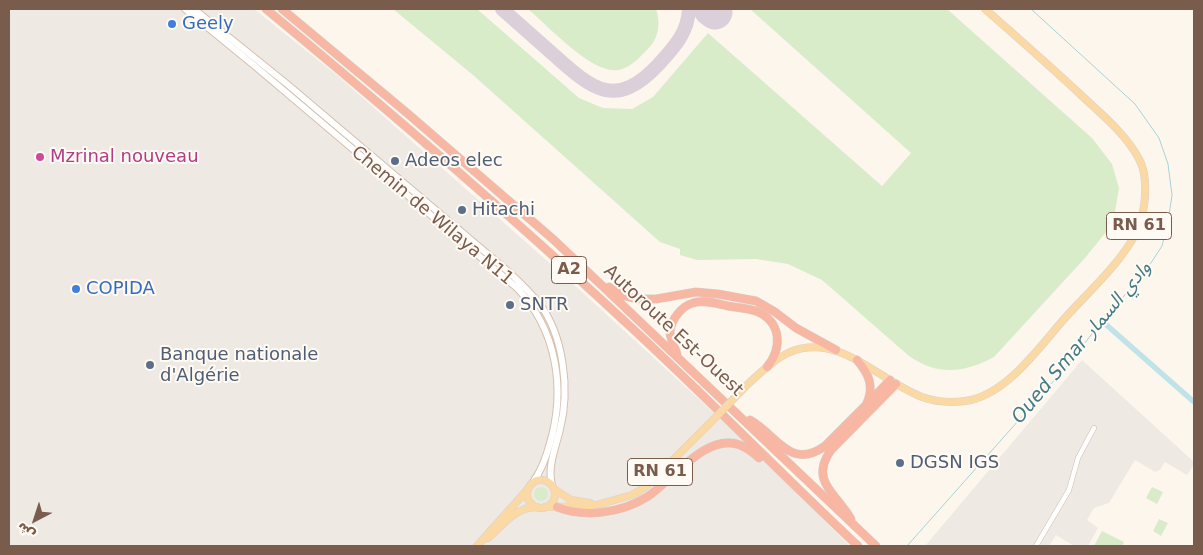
<!DOCTYPE html>
<html>
<head>
<meta charset="utf-8">
<style>
  body { margin:0 }
  #map { position:relative; width:1203px; height:555px; overflow:hidden; background:#fdf6ec; font-family:"DejaVu Sans","Noto Sans Arabic",sans-serif }
  canvas { display:block }
  .frame { position:absolute; inset:0; border:10px solid #7a5c4d; pointer-events:none }
  .north { position:absolute; left:10px; top:495px; width:50px; height:50px; -webkit-text-stroke:4px #fffaf3; paint-order:stroke; rotate:220deg; font-size:14px; font-weight:700; line-height:20px; text-align:center; color:#7a5c4d }
  .north::after { content:''; display:block; margin:auto; width:18px; height:22px; background:#7a5c4d; clip-path:polygon(50% 0,100% 100%,50% 72%,0 100%) }
</style>
</head>
<body>
<div id="map">
<canvas width="1203" height="555"></canvas>
<div class="frame"></div>
<div class="north">ش</div>
</div>
<script>
const g = document.querySelector('canvas').getContext('2d');
g.lineJoin = 'round';
function fillPath(path, color) {
  g.fillStyle = color;
  g.fill(path, 'evenodd');
}
function stroke(path, color, width, dash) {
  g.strokeStyle = color;
  g.lineWidth = width;
  g.lineCap = dash ? 'butt' : 'round';
  g.setLineDash(dash || []);
  g.stroke(path);
}
function write(font, color, halo, rows, align = 'center') {
  g.font = font + ' "DejaVu Sans","Noto Sans Arabic",sans-serif';
  g.lineWidth = 4;
  g.setLineDash([]);
  g.textBaseline = 'middle';
  g.strokeStyle = halo;
  g.fillStyle = color;
  for (const [text, x, y, turn = 0] of rows) {
    g.save();
    g.translate(x, y);
    g.rotate((+turn || 0) * Math.PI / 180);
    g.textAlign = isNaN(turn) ? turn : align;
    if (halo) g.strokeText(text, 0, 0);
    g.fillText(text, 0, 0);
    g.restore();
  }
}
const industrial = new Path2D(`
  M 9,9 L 254,9 L 338,76 L 571,282 L 738,435 L 850,546 L 9,546 Z
  M 1082,360 L 1194,462 L 1194,465 L 1187,475 L 1165,462 L 1160,470 L 1155,472 L 1135,460 L 1109,503 L 1094,508 L 1087,520 L 1098,528 L 1088,546 L 1074,546 L 1056,535 L 1049,546 L 925,546 Z`);
const green = new Path2D(`
  M 393,9 L 477,9 L 579,98 L 603,108 L 632,109 L 653,97 L 708,33 L 882,186 L 911,153 L 750,9 L 947,9 L 1092,138 L 1112,164 L 1119,188 L 1115,212 L 1106,232 L 1085,258 L 994,357 C 964,373 938,376 909,356 L 822,280 L 788,264 L 756,259 L 697,260 L 680,255 L 680,249 L 660,242 L 473,75 Z
  M 528,9 L 656,9 C 661,24 659,39 646,51 C 638,59 630,68 618,70 C 593,75 547,25 528,9 Z
  M 1152,487 L 1163,492 L 1157,504 L 1146,498 Z
  M534 494a7 7 0 1 1 14 0a7 7 0 1 1-14 0Z
  M 1159,519 L 1168,523 L 1161,536 L 1153,531 Z
  M 1102,531 L 1124,542 L 1122,546 L 1094,546 Z`);
const stream = new Path2D(`
  M 907,546 L 1066,367 L 1102,321 L 1145,272 L 1162,246 L 1168,222 L 1172,195 L 1168,164 L 1159,138 L 1135,104 L 1031,9`);
const canal = new Path2D(`
  M 1102,321 L 1194,402`);
const taxiway = new Path2D(`
  M 502,9 C 519,24 536,39 554,55 C 593,90 616,110 659,64 C 674,47 688,33 689,9`);
const runway = new Path2D(`
  M 711,9 L 715,12`);
const minor = new Path2D(`
  M 1036,546 L 1069,490 L 1078,458 L 1094,428`);
const secondary = new Path2D(`
  M 185,9 L 256,67 L 517,288 C 557,330 566,389 550,443 C 546,458 542,470 533,482
  M 194,9 L 287,84 L 510,273 C 520,283 530,292 539,303 C 564,336 570,390 560,429 C 556,447 547,467 552,485`);
const primary = new Path2D(`
  M 747,385 C 760,373 773,360 790,352 C 840,332 879,381 922,397 C 936,402 950,403 965,401 C 1006,396 1039,347 1065,318 C 1088,292 1132,253 1141,220 C 1146,202 1148,175 1139,159 C 1126,134 1101,114 1081,95 C 1050,66 1017,37 985,9
  M527 494a14 14 0 1 1 28 0a14 14 0 1 1-28 0Z
  M 554,489 L 571,500 L 590,503
  M 546,507 L 593,506 L 632,495 L 644,488 L 654,479 L 708,425
  M 488,538 C 503,525 515,507 537,507
  M 477,546 L 528,489`);
const motorway = new Path2D(`
  M 266,9 C 387,109 506,211 621,318 C 702,392 778,471 858,546
  M 282,9 L 407,113 L 554,240 L 876,546
  M 609,287 L 625,296 L 636,299 L 656,299 L 696,292 L 718,294 L 756,301 L 775,312 L 796,328 L 836,350
  M 677,354 C 675,347 670,339 670,332 C 671,319 682,306 693,303 C 703,299 718,304 728,306 C 738,308 749,308 758,312 C 782,323 782,349 767,367
  M 869,402 L 890,380
  M 750,420 C 777,435 790,471 825,446 L 866,405 C 875,387 869,374 857,360
  M 557,507 C 585,518 621,513 647,497 C 672,481 706,432 740,445 C 747,448 754,453 759,458
  M 851,519 C 836,493 809,481 831,450 L 896,384`);
const primaryBridge = new Path2D(`
  M 708,425 L 747,385`);
const markers = [
  [172,24,5,"#3f7fe0"],
  [40,157,5,"#d1479c"],
  [395,161,5,"#5c6f8a"],
  [462,210,5,"#5c6f8a"],
  [76,289,5,"#3f7fe0"],
  [510,305,5,"#5c6f8a"],
  [150,365,5,"#5c6f8a"],
  [900,463,5,"#5c6f8a"]
];
const shields = [
  [1139,226,65],
  [569,270,35],
  [660,472,65]
];
const shieldNames = [
  ["RN 61",1139,226],
  ["A2",569,270],
  ["RN 61",660,472]
];
const shopNames = [
  ["Geely",182,24],
  ["COPIDA",86,289]
];
const hotelNames = [
  ["Mzrinal nouveau",50,157]
];
const serviceNames = [
  ["Adeos elec",405,161],
  ["Hitachi",472,210],
  ["SNTR",520,305],
  ["Banque nationale",160,355],
  ["d'Algérie",160,376],
  ["DGSN IGS",910,463]
];
const streetNames = [
  ["Chemin de Wilaya N11",432,216,40],
  ["Autoroute Est-Ouest",673,331,43]
];
const waterNames = [
  ["Oued Smar وادي السمار",1082,343,-50]
];
fillPath(industrial, '#efe9e4');
fillPath(green, '#d8ecc9');
stroke(stream, '#a5d3da', 1);
stroke(canal, '#bfe3e8', 5.5);
stroke(taxiway, '#dbcfda', 14);
stroke(runway, '#dbcfda', 35);
stroke(minor, '#d1beb0', 5.5);
stroke(secondary, '#d6c0b0', 8);
stroke(primary, '#dad1cd', 8);
stroke(motorway, '#dad1cd', 9);
stroke(minor, '#fff', 4.5);
stroke(secondary, '#fff', 6);
stroke(primary, '#fbd9a5', 7);
stroke(motorway, '#f7b7a3', 8);
stroke(primaryBridge, '#dad1cd', 8, []);
stroke(primaryBridge, '#fbd9a5', 7);
for (const [x, y, r, color] of markers) {
  const dot = new Path2D();
  dot.arc(x, y, r, 0, 2 * Math.PI);
  g.fillStyle = color;
  g.fill(dot);
  stroke(dot, '#fffaf3', 2);
}
for (const [x, y, w] of shields) {
  const box = new Path2D();
  box.roundRect(x - w / 2, y - 13.5, w, 27, 4);
  g.fillStyle = '#fffaf3';
  g.fill(box);
  stroke(box, '#7a5c4d', 1);
}
write('bold 16px', '#7a5c4d', null, shieldNames);
write('18px', '#366cbe', '#fffaf3', shopNames, 'left');
write('18px', '#b23c85', '#fffaf3', hotelNames, 'left');
write('18px', '#4e5e75', '#fffaf3', serviceNames, 'left');
write('18px', '#7a5c4d', '#fffaf3', streetNames);
write('italic 19px', '#437c86', '#fffaf3', waterNames);
</script>
</body>
</html>
